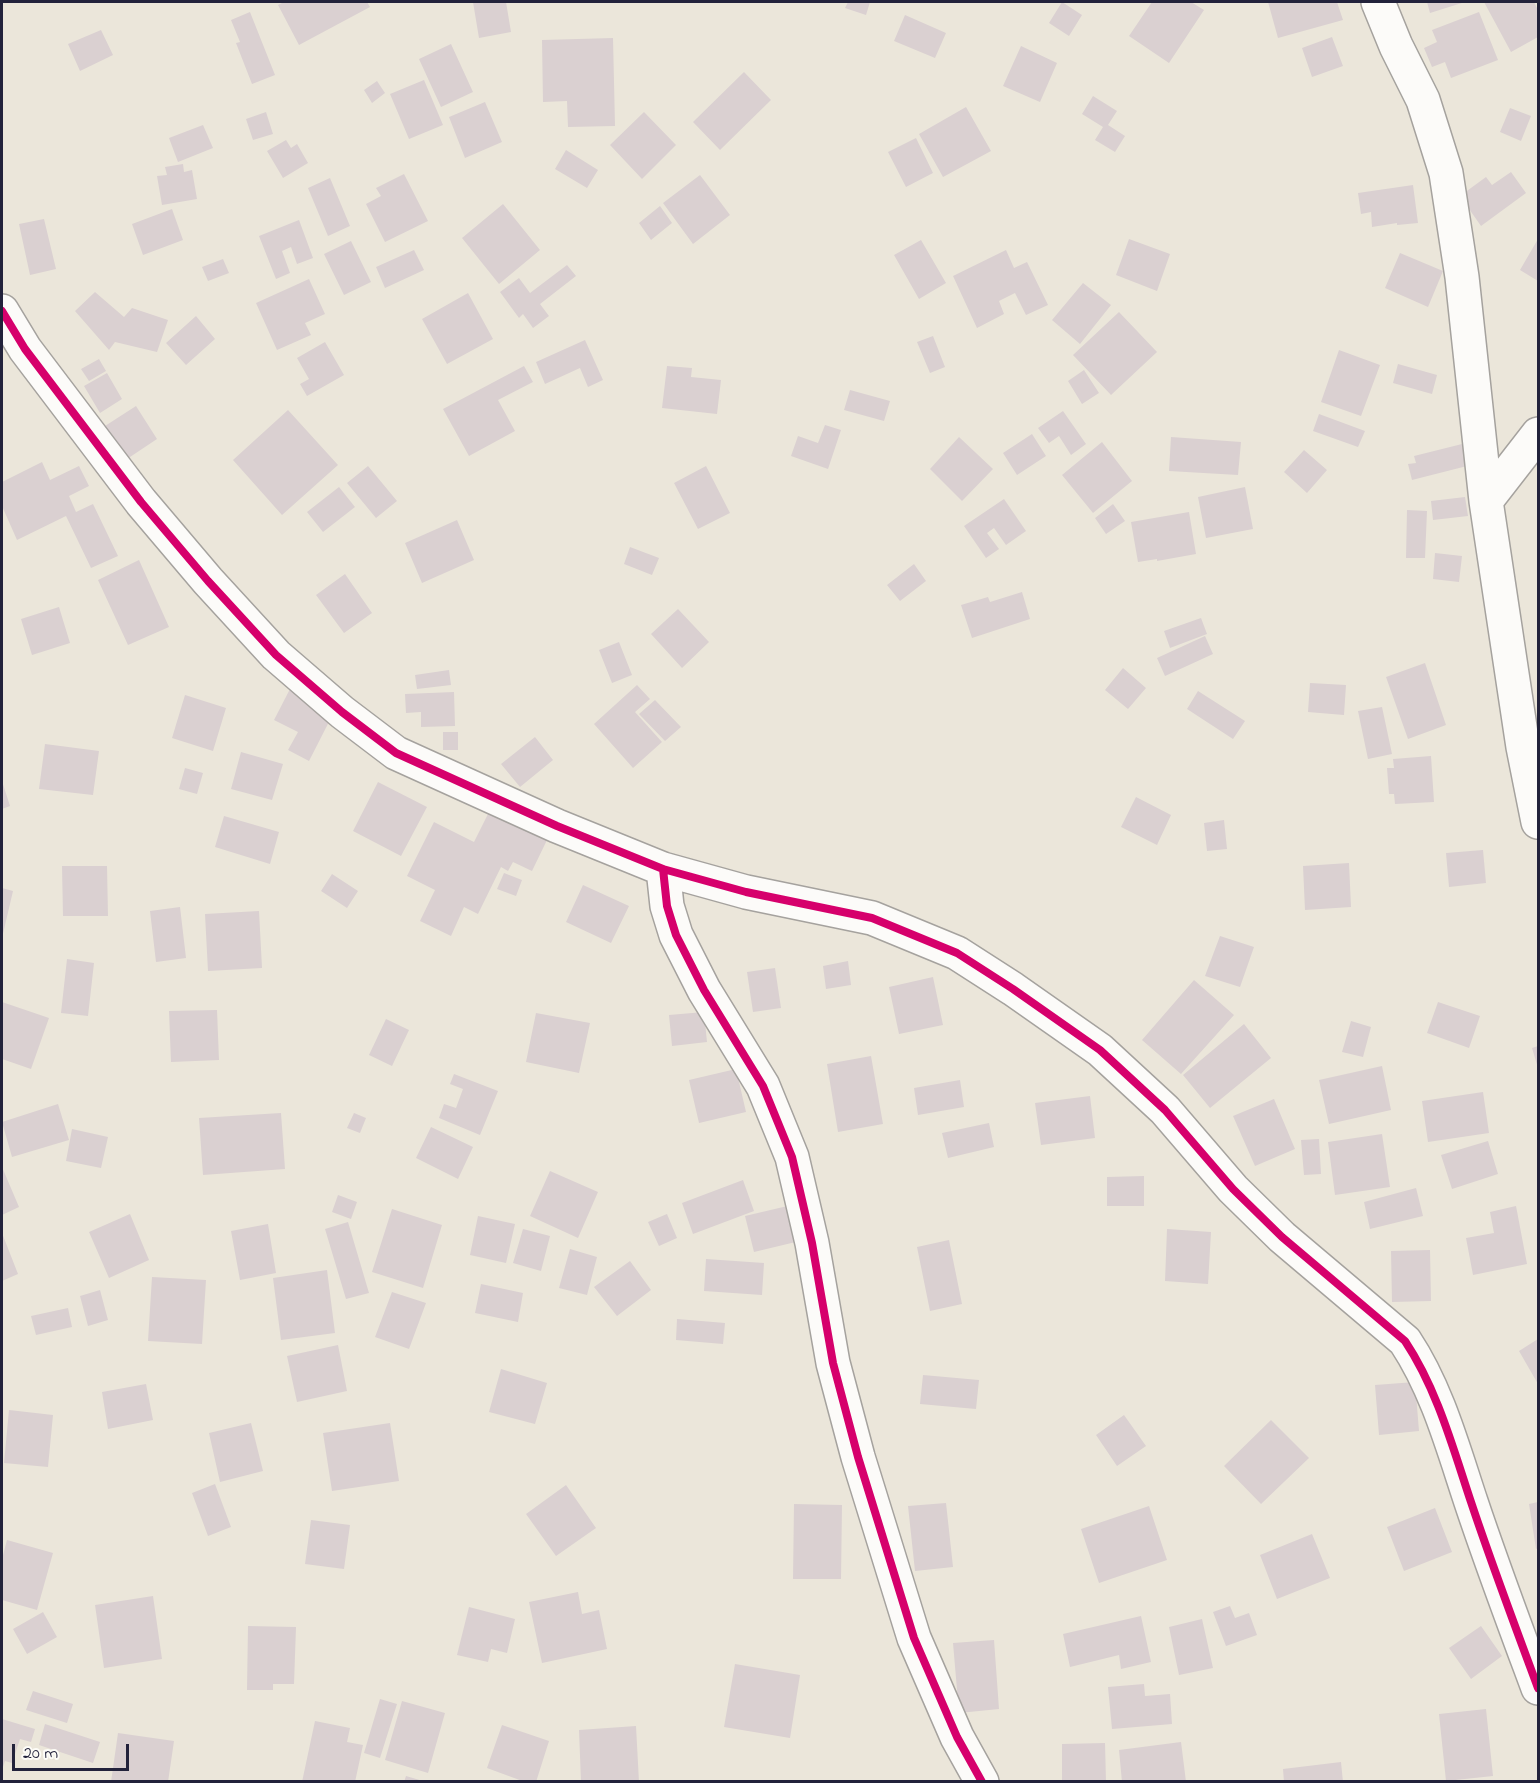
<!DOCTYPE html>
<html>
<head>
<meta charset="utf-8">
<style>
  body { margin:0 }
  #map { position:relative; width:1540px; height:1783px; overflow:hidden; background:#ebe6da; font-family:"Indie Flower",sans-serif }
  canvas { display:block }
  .frame { position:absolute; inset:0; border:3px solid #22223b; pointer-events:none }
  .scale { position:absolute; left:12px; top:1744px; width:117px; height:27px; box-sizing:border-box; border:3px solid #22223b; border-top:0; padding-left:8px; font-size:18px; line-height:21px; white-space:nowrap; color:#22223b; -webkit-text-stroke:4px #fdfcf7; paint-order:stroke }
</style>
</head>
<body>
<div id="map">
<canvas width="1540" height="1783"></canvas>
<div class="frame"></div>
<div class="scale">20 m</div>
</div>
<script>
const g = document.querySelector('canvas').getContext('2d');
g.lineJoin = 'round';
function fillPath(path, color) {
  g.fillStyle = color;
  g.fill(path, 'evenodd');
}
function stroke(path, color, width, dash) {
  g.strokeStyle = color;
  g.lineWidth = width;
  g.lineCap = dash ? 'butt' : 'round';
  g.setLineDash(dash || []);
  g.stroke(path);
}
const building = new Path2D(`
  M 284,2 L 367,2 L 370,7 L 299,45 L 278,5 Z
  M 473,2 L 506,2 L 511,32 L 479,38 Z
  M 848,2 L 870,2 L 866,15 L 845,8 Z
  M 1062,2 L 1082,15 L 1069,36 L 1049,23 Z
  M 1152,2 L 1191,2 L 1204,10 L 1169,63 L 1129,36 Z
  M 1268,2 L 1337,2 L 1343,20 L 1278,38 Z
  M 1427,2 L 1465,2 L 1430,13 Z
  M 1484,2 L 1534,2 L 1538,10 L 1538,37 L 1511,52 Z
  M 250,12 L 275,75 L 252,84 L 236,43 L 240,42 L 231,20 Z
  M 1479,12 L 1498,60 L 1451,78 L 1445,62 L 1432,67 L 1424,48 L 1437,42 L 1432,30 Z
  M 905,15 L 946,33 L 935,58 L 894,41 Z
  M 101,30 L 113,55 L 80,71 L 68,44 Z
  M 1332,37 L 1343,66 L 1312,77 L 1302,48 Z
  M 613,38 L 615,126 L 568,127 L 567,101 L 543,102 L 542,40 Z
  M 451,44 L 473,92 L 441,107 L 419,59 Z
  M 1021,46 L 1057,63 L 1040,102 L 1003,86 Z
  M 744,72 L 771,100 L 720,150 L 693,122 Z
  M 424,80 L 443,125 L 409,139 L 390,94 Z
  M 377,81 L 385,93 L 372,103 L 364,90 Z
  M 1093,96 L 1117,111 L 1108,125 L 1125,136 L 1115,152 L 1095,140 L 1103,127 L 1082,114 Z
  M 485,102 L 502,142 L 465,158 L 449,117 Z
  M 966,107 L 991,151 L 943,177 L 919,134 Z
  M 1510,108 L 1531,116 L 1521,141 L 1500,132 Z
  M 266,112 L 273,134 L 253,140 L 246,119 Z
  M 644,112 L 676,145 L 642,179 L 610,145 Z
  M 203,125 L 213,148 L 178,162 L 169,138 Z
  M 916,138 L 933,173 L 906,187 L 888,152 Z
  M 286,140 L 291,148 L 297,144 L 308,163 L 283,178 L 267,151 Z
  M 566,150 L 598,170 L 587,188 L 555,169 Z
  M 183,164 L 184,172 L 192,170 L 197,199 L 162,205 L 157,176 L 167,175 L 165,167 Z
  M 1511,172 L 1526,193 L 1481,226 L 1460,196 L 1486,177 L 1492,185 Z
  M 404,174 L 428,221 L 385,242 L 366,204 L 381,196 L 376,188 Z
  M 700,175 L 730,215 L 693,244 L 663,203 Z
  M 330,178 L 350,226 L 328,236 L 308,188 Z
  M 1413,185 L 1418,223 L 1397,225 L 1397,223 L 1372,227 L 1371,212 L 1361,214 L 1358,193 Z
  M 503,204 L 540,250 L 499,284 L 462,238 Z
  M 660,206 L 672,223 L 651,240 L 639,223 Z
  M 172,209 L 183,240 L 143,255 L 132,224 Z
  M 44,219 L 56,269 L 30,275 L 19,224 Z
  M 299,220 L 313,258 L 297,264 L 291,247 L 282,251 L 290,273 L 276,279 L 259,236 Z
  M 1129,239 L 1170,254 L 1157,291 L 1116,275 Z
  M 1538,239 L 1538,281 L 1520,270 Z
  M 921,240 L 946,283 L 919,299 L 894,255 Z
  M 351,241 L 371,282 L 344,295 L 324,254 Z
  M 414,250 L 424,270 L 385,288 L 376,267 Z
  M 1006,250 L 1014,268 L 1027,262 L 1048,305 L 1026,315 L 1015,293 L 999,301 L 1004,314 L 977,328 L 953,276 Z
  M 1400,253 L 1443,271 L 1428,307 L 1385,288 Z
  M 223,259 L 229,273 L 208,281 L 202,267 Z
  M 567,265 L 576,276 L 540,304 L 549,316 L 533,328 L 523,314 L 519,318 L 500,292 L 519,278 L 530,293 Z
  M 309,279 L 325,314 L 305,323 L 311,335 L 277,350 L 256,303 Z
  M 1083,283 L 1111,305 L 1080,344 L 1052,320 Z
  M 95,292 L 124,317 L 132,308 L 168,320 L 157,352 L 115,342 L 109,350 L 75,311 Z
  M 468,293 L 493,339 L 447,364 L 422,319 Z
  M 1119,312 L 1157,352 L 1111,395 L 1073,355 Z
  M 196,316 L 215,339 L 186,365 L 166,343 Z
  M 933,336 L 945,367 L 930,373 L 917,342 Z
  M 585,340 L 603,380 L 588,387 L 580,368 L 545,384 L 536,362 Z
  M 325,342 L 344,375 L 307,396 L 300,384 L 309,379 L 297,358 Z
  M 1339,350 L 1380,365 L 1361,416 L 1321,402 Z
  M 99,359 L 106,371 L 89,381 L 81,369 Z
  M 1398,364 L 1437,375 L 1432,394 L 1393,383 Z
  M 524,366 L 533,382 L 498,400 L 515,431 L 469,456 L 443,409 Z
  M 667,366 L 692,368 L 691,377 L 721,380 L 717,414 L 662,408 Z
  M 1084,370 L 1099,393 L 1082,404 L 1068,381 Z
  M 107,373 L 122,399 L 100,413 L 84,386 Z
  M 850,390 L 890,401 L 884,421 L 844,410 Z
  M 136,406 L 157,439 L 127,459 L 105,426 Z
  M 288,410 L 338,465 L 282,515 L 233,460 Z
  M 1063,411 L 1086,444 L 1071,455 L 1059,436 L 1049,443 L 1038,428 Z
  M 1319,414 L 1365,431 L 1358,447 L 1313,431 Z
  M 825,425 L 841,430 L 828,469 L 791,456 L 798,436 L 818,443 Z
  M 1032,434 L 1046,456 L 1017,475 L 1003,453 Z
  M 959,437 L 993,469 L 962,501 L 930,469 Z
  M 1171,437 L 1241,442 L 1238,475 L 1169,471 Z
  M 1102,442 L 1132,481 L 1093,513 L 1062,475 Z
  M 1462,444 L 1467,466 L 1412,480 L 1408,464 L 1416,463 L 1414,456 Z
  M 1304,450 L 1327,470 L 1307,493 L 1284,472 Z
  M 42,462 L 50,480 L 79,466 L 89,486 L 69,496 L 76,512 L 93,504 L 118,556 L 91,568 L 66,516 L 17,540 L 2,506 L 2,482 Z
  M 368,466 L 397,501 L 376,518 L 347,483 Z
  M 706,466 L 730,513 L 698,529 L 674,483 Z
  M 339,487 L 355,507 L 323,532 L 307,512 Z
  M 1245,487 L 1253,529 L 1206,538 L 1198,497 Z
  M 1465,497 L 1468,516 L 1433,520 L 1431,501 Z
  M 1004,499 L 1026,531 L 1006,545 L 994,528 L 987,533 L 999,549 L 986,558 L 964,526 Z
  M 1113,504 L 1125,521 L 1106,534 L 1095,518 Z
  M 1407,510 L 1427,511 L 1425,558 L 1406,558 Z
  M 1189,512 L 1196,554 L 1157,561 L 1157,559 L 1138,562 L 1131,522 Z
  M 457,520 L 474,560 L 422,583 L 405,543 Z
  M 630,547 L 659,558 L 652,575 L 624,564 Z
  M 1435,553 L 1462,556 L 1459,582 L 1433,579 Z
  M 139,560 L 169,627 L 128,645 L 98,580 Z
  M 914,564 L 926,581 L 900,601 L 887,585 Z
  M 345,574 L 372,613 L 344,633 L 316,595 Z
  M 1022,592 L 1030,619 L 972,638 L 961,605 L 988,597 L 990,602 Z
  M 59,607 L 70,643 L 32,655 L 21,619 Z
  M 678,609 L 709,642 L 682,668 L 651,634 Z
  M 1201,618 L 1207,634 L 1170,648 L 1164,631 Z
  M 1205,636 L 1213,654 L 1165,676 L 1157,658 Z
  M 619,642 L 632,675 L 612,683 L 599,650 Z
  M 1425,663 L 1446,725 L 1408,739 L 1386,677 Z
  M 1123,668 L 1146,688 L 1128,709 L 1105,690 Z
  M 449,670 L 451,685 L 417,689 L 415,675 Z
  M 1310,683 L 1346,685 L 1344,715 L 1308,712 Z
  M 637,685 L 650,699 L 635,712 L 662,742 L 633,768 L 594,724 Z
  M 290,689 L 334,712 L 309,761 L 288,750 L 298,732 L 274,720 Z
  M 1198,691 L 1245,721 L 1233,739 L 1187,709 Z
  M 454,692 L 455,726 L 421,727 L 421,712 L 406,713 L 405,694 Z
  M 185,695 L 226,708 L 213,751 L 172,738 Z
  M 655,700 L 681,727 L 665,741 L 639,714 Z
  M 1382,707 L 1392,754 L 1368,759 L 1358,711 Z
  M 443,732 L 458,732 L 458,750 L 443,750 Z
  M 535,737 L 553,760 L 520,787 L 501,764 Z
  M 45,744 L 99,751 L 93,795 L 39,789 Z
  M 241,752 L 283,764 L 272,800 L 231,789 Z
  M 1431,756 L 1434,802 L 1395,804 L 1394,794 L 1389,794 L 1387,768 L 1394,768 L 1393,759 Z
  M 185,768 L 203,773 L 197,794 L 179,789 Z
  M 2,781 L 10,806 L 2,809 Z
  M 378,782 L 427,807 L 401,856 L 353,831 Z
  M 1136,797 L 1171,815 L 1157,845 L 1121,827 Z
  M 489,812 L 547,840 L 532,871 L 513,862 L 508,871 L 501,867 L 478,914 L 464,907 L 451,936 L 420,921 L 435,890 L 407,876 L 434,822 L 474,842 Z
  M 224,816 L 279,832 L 270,864 L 215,847 Z
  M 1224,820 L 1227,849 L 1207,851 L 1204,823 Z
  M 1483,850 L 1486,883 L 1449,887 L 1446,853 Z
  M 1349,863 L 1351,907 L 1305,910 L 1303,866 Z
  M 62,866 L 107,866 L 108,916 L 63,916 Z
  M 504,873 L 522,880 L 516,896 L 497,889 Z
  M 332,874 L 358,891 L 347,908 L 321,891 Z
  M 583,885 L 629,906 L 611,943 L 566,922 Z
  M 2,888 L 13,891 L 2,938 Z
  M 180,907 L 186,958 L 156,962 L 150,911 Z
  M 259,911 L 262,968 L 208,971 L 205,914 Z
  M 1220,936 L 1254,947 L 1240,987 L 1205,976 Z
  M 67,959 L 94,963 L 88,1016 L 61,1013 Z
  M 848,961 L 851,985 L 826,989 L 823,966 Z
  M 775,968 L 781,1008 L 753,1012 L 747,972 Z
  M 933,977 L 943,1025 L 899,1034 L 889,987 Z
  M 1194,980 L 1234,1015 L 1181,1074 L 1142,1040 Z
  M 2,1002 L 49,1018 L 31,1069 L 2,1059 Z
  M 1438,1002 L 1480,1016 L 1469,1048 L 1427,1033 Z
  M 217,1010 L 219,1060 L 171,1062 L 169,1011 Z
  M 704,1012 L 707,1042 L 672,1046 L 669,1015 Z
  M 536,1013 L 590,1023 L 579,1073 L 526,1062 Z
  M 386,1019 L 409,1030 L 392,1066 L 369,1055 Z
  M 1351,1021 L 1371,1027 L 1363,1057 L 1342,1052 Z
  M 1244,1024 L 1271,1058 L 1210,1108 L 1183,1075 Z
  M 1538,1046 L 1538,1068 L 1532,1048 Z
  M 871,1056 L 883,1124 L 838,1132 L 827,1064 Z
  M 1382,1066 L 1391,1110 L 1329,1124 L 1319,1080 Z
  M 736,1069 L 746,1112 L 699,1123 L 689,1080 Z
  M 454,1074 L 498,1091 L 480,1135 L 439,1118 L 444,1104 L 456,1108 L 463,1089 L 450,1084 Z
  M 960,1080 L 964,1107 L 918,1115 L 914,1088 Z
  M 1483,1092 L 1489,1133 L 1428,1142 L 1422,1101 Z
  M 1090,1096 L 1095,1138 L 1041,1145 L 1035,1103 Z
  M 1274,1099 L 1295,1149 L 1255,1166 L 1233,1116 Z
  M 58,1104 L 69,1140 L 12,1157 L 2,1122 Z
  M 281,1113 L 285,1169 L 203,1175 L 199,1118 Z
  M 354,1113 L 366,1118 L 360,1133 L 347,1128 Z
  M 989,1123 L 994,1147 L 948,1158 L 942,1133 Z
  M 431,1127 L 473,1147 L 458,1179 L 416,1158 Z
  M 72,1129 L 108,1137 L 101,1168 L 66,1161 Z
  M 1382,1134 L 1390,1187 L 1335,1195 L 1328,1142 Z
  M 1319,1139 L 1321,1174 L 1304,1175 L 1301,1140 Z
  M 1488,1141 L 1498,1174 L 1452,1189 L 1441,1155 Z
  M 2,1167 L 19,1207 L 2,1215 Z
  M 550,1171 L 598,1192 L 578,1238 L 530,1216 Z
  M 1144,1176 L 1144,1206 L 1107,1206 L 1107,1177 Z
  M 743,1180 L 754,1211 L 693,1234 L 682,1203 Z
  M 1416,1188 L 1423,1216 L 1370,1229 L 1364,1202 Z
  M 338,1195 L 357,1202 L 351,1219 L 332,1212 Z
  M 796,1204 L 804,1240 L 754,1252 L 745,1216 Z
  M 1516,1206 L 1527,1264 L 1473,1275 L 1466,1238 L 1494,1233 L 1490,1212 Z
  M 392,1209 L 442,1225 L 423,1288 L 372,1272 Z
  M 130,1214 L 149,1260 L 109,1278 L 89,1232 Z
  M 667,1214 L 677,1238 L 659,1246 L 648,1222 Z
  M 478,1216 L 515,1224 L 506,1263 L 470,1255 Z
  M 348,1222 L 369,1293 L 346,1299 L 325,1229 Z
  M 268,1224 L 276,1273 L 240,1280 L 231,1231 Z
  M 523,1229 L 550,1236 L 541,1271 L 513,1263 Z
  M 1167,1229 L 1211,1232 L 1208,1284 L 1165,1281 Z
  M 2,1233 L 18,1274 L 2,1281 Z
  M 949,1240 L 962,1304 L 930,1311 L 917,1247 Z
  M 570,1249 L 597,1257 L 587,1295 L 559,1288 Z
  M 1430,1250 L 1431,1301 L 1392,1302 L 1391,1251 Z
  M 706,1259 L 764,1263 L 762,1295 L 704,1291 Z
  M 630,1261 L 651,1290 L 617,1316 L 594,1287 Z
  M 327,1270 L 335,1333 L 281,1340 L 273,1278 Z
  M 152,1277 L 206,1280 L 202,1344 L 148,1341 Z
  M 481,1284 L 523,1293 L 518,1322 L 475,1313 Z
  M 100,1290 L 108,1320 L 88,1326 L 80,1296 Z
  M 392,1292 L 426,1303 L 409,1349 L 375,1337 Z
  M 68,1308 L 72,1327 L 36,1335 L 31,1316 Z
  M 677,1319 L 725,1323 L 723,1344 L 676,1340 Z
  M 1538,1339 L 1538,1384 L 1519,1351 Z
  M 338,1345 L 347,1391 L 297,1402 L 287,1356 Z
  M 501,1369 L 547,1383 L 535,1424 L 489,1412 Z
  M 923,1375 L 979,1380 L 976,1409 L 920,1404 Z
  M 1415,1382 L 1419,1431 L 1379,1435 L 1375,1385 Z
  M 146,1384 L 153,1420 L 108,1429 L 102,1392 Z
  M 9,1410 L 53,1415 L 48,1467 L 4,1463 Z
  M 1124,1415 L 1146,1446 L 1117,1466 L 1096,1435 Z
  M 1271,1420 L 1309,1458 L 1261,1504 L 1224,1466 Z
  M 251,1423 L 263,1471 L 220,1482 L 209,1433 Z
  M 390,1423 L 399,1481 L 332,1491 L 323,1433 Z
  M 215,1484 L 231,1527 L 208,1536 L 192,1493 Z
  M 566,1485 L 596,1528 L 556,1556 L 526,1514 Z
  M 1538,1502 L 1538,1548 L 1536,1549 L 1529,1504 Z
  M 946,1503 L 953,1567 L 915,1571 L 908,1506 Z
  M 794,1504 L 842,1505 L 841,1579 L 793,1579 Z
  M 1149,1506 L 1167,1560 L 1099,1583 L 1081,1529 Z
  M 1435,1508 L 1452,1552 L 1404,1571 L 1387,1527 Z
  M 311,1520 L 350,1525 L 344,1569 L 305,1564 Z
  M 1312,1534 L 1330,1578 L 1277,1599 L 1260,1555 Z
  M 7,1540 L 53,1553 L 37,1610 L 2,1600 L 2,1559 Z
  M 578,1592 L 582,1614 L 599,1610 L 607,1649 L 542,1663 L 529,1602 Z
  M 153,1596 L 162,1659 L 104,1668 L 95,1605 Z
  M 1230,1606 L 1235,1618 L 1249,1613 L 1257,1635 L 1226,1646 L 1213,1612 Z
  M 469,1607 L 515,1619 L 507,1653 L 491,1649 L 488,1662 L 457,1655 Z
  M 43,1612 L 57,1637 L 27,1654 L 13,1629 Z
  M 1141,1616 L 1151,1662 L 1121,1669 L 1119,1655 L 1070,1667 L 1063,1634 Z
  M 1202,1619 L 1213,1668 L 1179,1675 L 1169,1627 Z
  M 248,1626 L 296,1627 L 294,1684 L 273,1684 L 273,1690 L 247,1690 Z
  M 1481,1626 L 1502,1656 L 1471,1679 L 1449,1648 Z
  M 994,1640 L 999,1709 L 959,1713 L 953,1643 Z
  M 735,1664 L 800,1675 L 790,1738 L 724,1727 Z
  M 1144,1684 L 1145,1696 L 1170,1694 L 1172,1724 L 1112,1729 L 1108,1687 Z
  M 33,1691 L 73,1704 L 67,1723 L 26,1710 Z
  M 380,1699 L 397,1704 L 380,1758 L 364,1753 Z
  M 402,1701 L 445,1713 L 428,1773 L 385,1760 Z
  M 1486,1709 L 1493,1776 L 1446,1781 L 1439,1714 Z
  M 2,1719 L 35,1729 L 31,1742 L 20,1739 L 12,1763 L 5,1761 L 2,1770 Z
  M 315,1721 L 350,1728 L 347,1742 L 363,1745 L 355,1782 L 302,1782 Z
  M 45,1724 L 100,1742 L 93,1763 L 39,1745 Z
  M 502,1725 L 549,1741 L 536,1782 L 525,1782 L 487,1768 Z
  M 636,1726 L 639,1782 L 581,1782 L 579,1730 Z
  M 118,1733 L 174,1741 L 168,1782 L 111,1782 Z
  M 1181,1742 L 1186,1782 L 1122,1782 L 1119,1750 Z
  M 1105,1743 L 1106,1782 L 1062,1782 L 1062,1744 Z
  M 1341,1762 L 1343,1782 L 1284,1782 L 1283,1769 Z
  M 406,1776 L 423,1781 L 423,1782 L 404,1782 Z`);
const minor = new Path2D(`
  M 1378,2 L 1396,46 L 1423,100 L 1446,173 L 1462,277 L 1486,501 L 1523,747 L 1538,822
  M 2,311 L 25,349 L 141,502 L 208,581 L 276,655 L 342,712 L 396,753 L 557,826 L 663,869 L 746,892 L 872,918 L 957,953 L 1013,989 L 1100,1050 L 1165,1110 L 1233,1189 L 1282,1237 L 1405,1341 C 1437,1389 1453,1448 1471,1502 C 1492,1565 1515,1626 1538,1688
  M 1486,501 L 1538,434
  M 663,869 L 667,906 L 676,935 L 704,990 L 763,1086 L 792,1157 L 812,1243 L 833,1363 L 858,1457 L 914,1638 L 957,1737 L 982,1782`);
const cycleway = new Path2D(`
  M 2,311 L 25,349 L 141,502 L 208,581 L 276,655 L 342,712 L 396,753 L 557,826 L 663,869 L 746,892 L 872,918 L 957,953 L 1013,989 L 1100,1050 L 1165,1110 L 1233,1189 L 1282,1237 L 1405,1341 C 1437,1389 1453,1448 1471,1502 C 1492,1565 1515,1626 1538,1688
  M 663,869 L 667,906 L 676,935 L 704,990 L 763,1086 L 792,1157 L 812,1243 L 833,1363 L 858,1457 L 914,1638 L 957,1737 L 982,1782`);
fillPath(building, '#dad0d1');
stroke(minor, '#a5a29e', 36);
stroke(minor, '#fcfbf9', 33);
stroke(cycleway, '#d6006c', 8);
</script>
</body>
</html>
